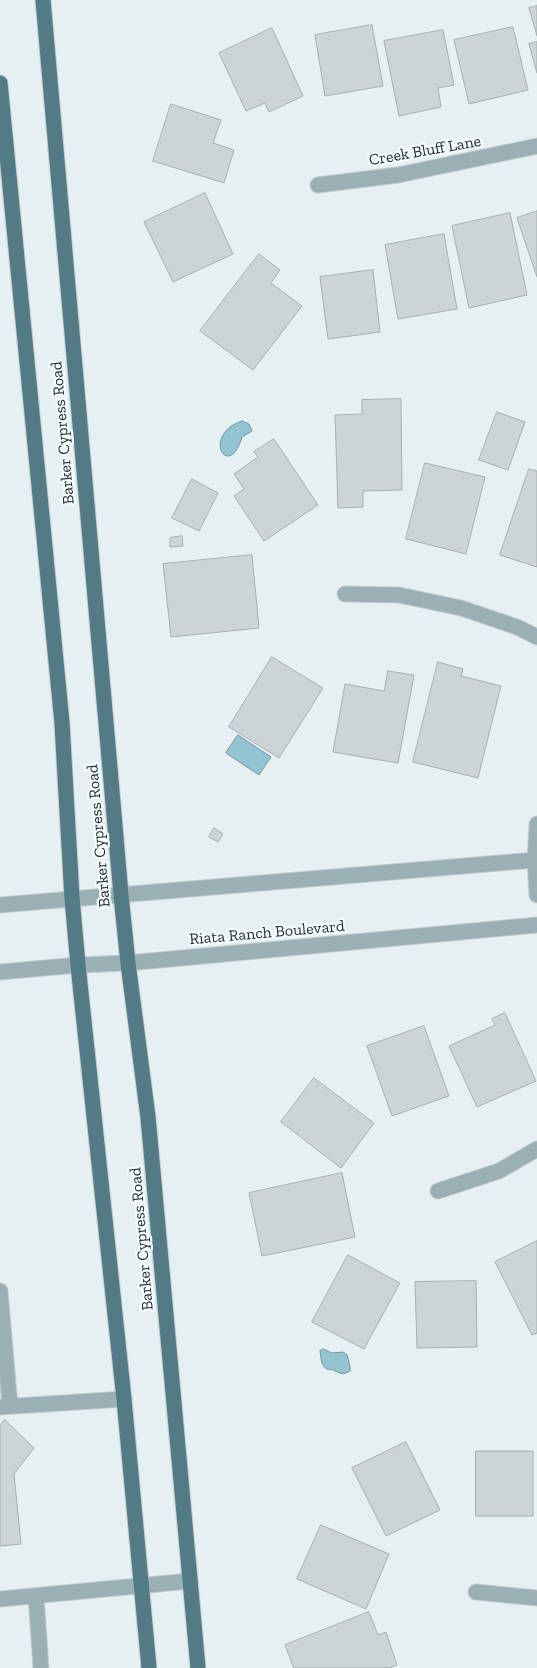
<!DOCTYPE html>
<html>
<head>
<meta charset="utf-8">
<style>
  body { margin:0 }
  canvas { display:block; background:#e6eff2 }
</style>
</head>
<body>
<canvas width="537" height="1668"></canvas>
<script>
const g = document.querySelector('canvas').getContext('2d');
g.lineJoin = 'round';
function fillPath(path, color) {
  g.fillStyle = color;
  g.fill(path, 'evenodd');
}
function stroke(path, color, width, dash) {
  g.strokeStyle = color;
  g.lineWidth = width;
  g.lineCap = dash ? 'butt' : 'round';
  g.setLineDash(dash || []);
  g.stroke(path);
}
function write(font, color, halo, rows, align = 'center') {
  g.font = font + ' "Zilla Slab",serif';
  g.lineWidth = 4.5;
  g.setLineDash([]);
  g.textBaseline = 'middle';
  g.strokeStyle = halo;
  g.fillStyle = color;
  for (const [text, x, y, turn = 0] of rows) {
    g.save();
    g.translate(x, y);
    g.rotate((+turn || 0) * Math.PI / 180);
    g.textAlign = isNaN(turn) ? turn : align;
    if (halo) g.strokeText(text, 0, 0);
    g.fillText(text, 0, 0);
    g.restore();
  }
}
const water = new Path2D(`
  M 242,421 L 249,424 L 252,431 L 242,437 C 229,482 200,435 242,421 Z
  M 238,735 L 271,757 L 259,775 L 226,753 Z
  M 323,1349 L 332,1353 L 343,1352 L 347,1355 L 350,1366 L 350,1371 C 343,1375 342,1374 335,1371 C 333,1369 330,1370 327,1369 C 321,1367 321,1356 320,1351 Z`);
const building = new Path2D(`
  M 537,6 L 537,36 L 529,8 Z
  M 372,25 L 383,86 L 325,96 L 315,35 Z
  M 513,27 L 528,90 L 469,104 L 454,40 Z
  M 272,28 L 303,96 L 269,112 L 265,103 L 246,111 L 219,53 Z
  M 443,30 L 454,85 L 438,88 L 441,107 L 399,116 L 384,41 Z
  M 537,42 L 537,73 L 529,44 Z
  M 171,104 L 221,120 L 213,143 L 234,150 L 224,183 L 153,161 Z
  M 205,193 L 233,254 L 173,282 L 144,222 Z
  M 537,211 L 537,277 L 517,218 Z
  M 510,213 L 527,295 L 469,308 L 452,226 Z
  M 444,234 L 457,309 L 398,319 L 385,245 Z
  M 259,254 L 280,270 L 271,283 L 302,306 L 253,370 L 200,331 Z
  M 373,270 L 380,332 L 328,339 L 320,277 Z
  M 401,399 L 402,490 L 363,491 L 363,507 L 338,508 L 335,415 L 362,414 L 362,400 Z
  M 497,412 L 525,422 L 508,470 L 479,460 Z
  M 274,439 L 318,505 L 264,541 L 234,496 L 244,489 L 234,474 L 258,457 L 254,452 Z
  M 425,463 L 485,477 L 466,554 L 406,539 Z
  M 529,469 L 537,471 L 537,567 L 500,555 Z
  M 192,479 L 218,493 L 199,531 L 172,518 Z
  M 182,536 L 183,546 L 170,547 L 170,538 Z
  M 252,555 L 259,628 L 171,637 L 163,564 Z
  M 272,657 L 323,688 L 279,758 L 229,727 Z
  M 438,662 L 463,669 L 461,676 L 501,686 L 478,778 L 413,762 Z
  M 388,671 L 414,675 L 398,763 L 333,752 L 345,684 L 384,691 Z
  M 214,828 L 223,834 L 218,842 L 209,837 Z
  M 505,1013 L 536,1081 L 477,1107 L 449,1046 L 495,1025 L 492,1019 Z
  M 424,1026 L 449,1096 L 392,1116 L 367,1046 Z
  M 314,1078 L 374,1123 L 341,1168 L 281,1122 Z
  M 342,1173 L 355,1237 L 262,1256 L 249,1193 Z
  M 537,1241 L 537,1333 L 532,1335 L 495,1262 Z
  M 348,1255 L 400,1283 L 364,1349 L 312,1322 Z
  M 476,1281 L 477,1347 L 417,1348 L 415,1282 Z
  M 5,1420 L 34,1448 L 14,1474 L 21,1544 L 0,1546 L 0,1426 Z
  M 406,1442 L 440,1510 L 386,1536 L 352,1468 Z
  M 476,1451 L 533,1451 L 533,1516 L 476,1516 Z
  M 321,1525 L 389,1554 L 366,1609 L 297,1579 Z
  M 369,1612 L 378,1635 L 386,1632 L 397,1665 L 390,1668 L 294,1668 L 285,1645 Z`);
const minor = new Path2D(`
  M 318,185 L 398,175 L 537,146
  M 345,594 L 399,595 L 461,608 L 517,627 L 537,637
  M 537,824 L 535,860 L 537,895
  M 0,905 L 535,860
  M 0,972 L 78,965 L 128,963 L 537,925
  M 438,1191 L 499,1171 L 537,1149
  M 0,1291 L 10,1406
  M 0,1407 L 124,1399
  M 476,1592 L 537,1598
  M 36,1596 L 41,1668
  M 0,1599 L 190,1581`);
const major = new Path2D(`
  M 43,0 L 121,895 L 128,963 L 148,1117 L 198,1668
  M 0,83 L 62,723 L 72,898 L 78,965 L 124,1399 L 149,1668`);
const streetNames = [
  ["Creek Bluff Lane",425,151,-10],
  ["Barker Cypress Road",63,433,-95],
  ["Barker Cypress Road",99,836,-95],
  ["Riata Ranch Boulevard",267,933,-5],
  ["Barker Cypress Road",142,1239,-95]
];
fillPath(water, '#92c4d1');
stroke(water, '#7296a0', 1);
fillPath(building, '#ccd4d7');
stroke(building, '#a6afb1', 1);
stroke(minor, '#c4cccf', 17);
stroke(major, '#c4cccf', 17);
stroke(minor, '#9ab0b5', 15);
stroke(major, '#537b85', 15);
write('16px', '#292c2d', '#f3fdff', streetNames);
</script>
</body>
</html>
